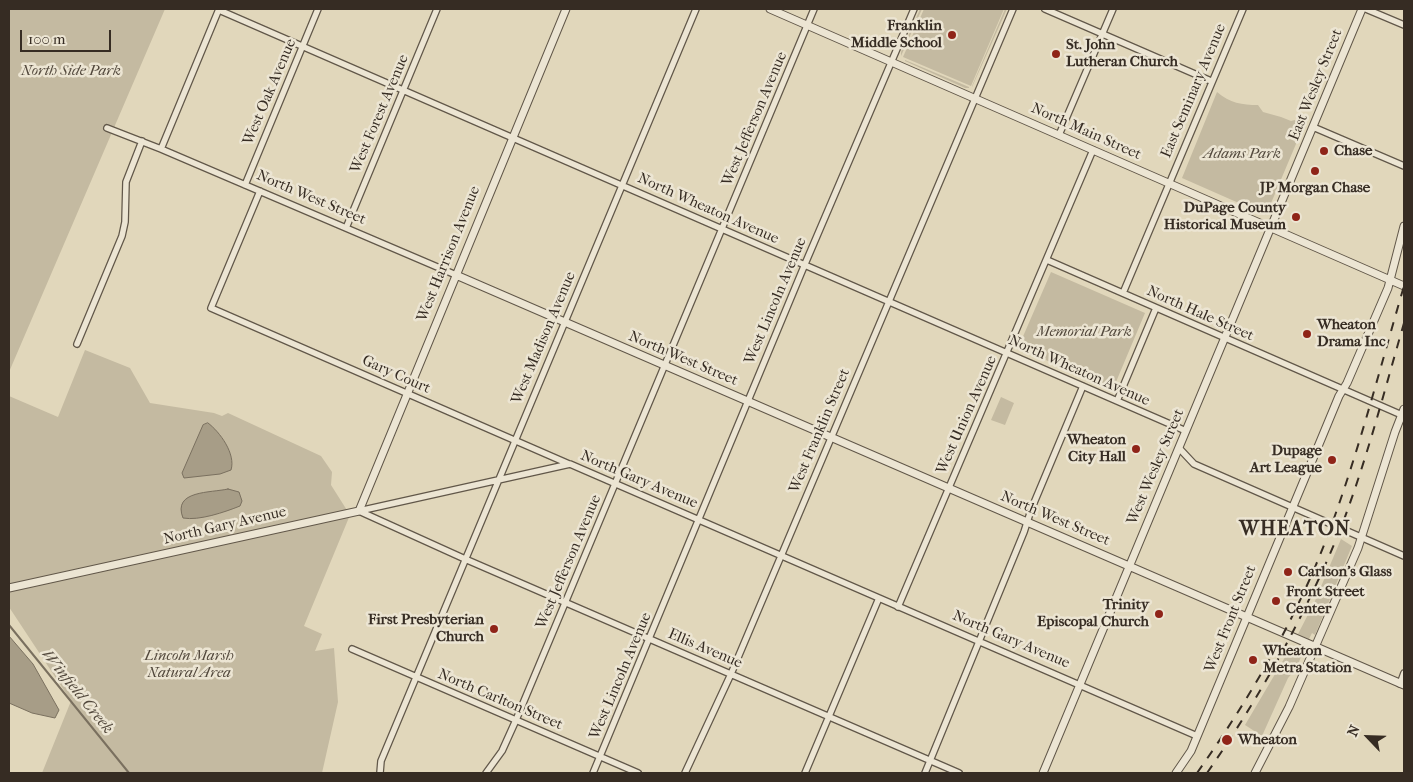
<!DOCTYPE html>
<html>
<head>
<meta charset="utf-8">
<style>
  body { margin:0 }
  #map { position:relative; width:1413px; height:782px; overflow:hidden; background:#e1d7bb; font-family:"IM FELL French Canon",serif }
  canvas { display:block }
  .frame { position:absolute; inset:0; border:10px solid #362c23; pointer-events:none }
  .north { position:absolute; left:1343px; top:712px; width:50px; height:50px; -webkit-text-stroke:4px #ece5d3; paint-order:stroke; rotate:294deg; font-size:14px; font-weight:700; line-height:20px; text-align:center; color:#362c23 }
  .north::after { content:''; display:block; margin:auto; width:18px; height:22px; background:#362c23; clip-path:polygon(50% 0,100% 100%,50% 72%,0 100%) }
  .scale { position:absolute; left:20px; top:30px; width:91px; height:22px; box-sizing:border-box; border:2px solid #362c23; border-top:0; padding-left:6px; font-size:15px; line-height:18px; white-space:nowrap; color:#362c23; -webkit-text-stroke:4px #ece5d3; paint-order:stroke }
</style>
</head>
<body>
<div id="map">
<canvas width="1413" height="782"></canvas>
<div class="frame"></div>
<div class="north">N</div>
<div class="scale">100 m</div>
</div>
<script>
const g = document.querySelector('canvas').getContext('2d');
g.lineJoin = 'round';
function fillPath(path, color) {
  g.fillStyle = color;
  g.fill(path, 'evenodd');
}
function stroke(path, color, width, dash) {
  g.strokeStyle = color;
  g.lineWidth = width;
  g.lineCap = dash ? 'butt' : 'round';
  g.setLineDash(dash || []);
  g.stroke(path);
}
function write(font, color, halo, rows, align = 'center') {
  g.font = font + ' "IM FELL French Canon",serif';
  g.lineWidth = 5;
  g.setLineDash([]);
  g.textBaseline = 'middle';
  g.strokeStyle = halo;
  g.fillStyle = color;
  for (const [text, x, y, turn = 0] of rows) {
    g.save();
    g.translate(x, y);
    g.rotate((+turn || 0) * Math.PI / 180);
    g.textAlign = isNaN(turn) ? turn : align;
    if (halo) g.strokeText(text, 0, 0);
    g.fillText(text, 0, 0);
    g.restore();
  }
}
const green = new Path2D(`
  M 9,9 L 165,9 L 9,372 Z
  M 920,9 L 922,9 L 901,56 L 901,52 Z
  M 924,9 L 1004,9 L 971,86 L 903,57 Z
  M 1005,9 L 1007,9 L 972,87 L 972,86 Z
  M 905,60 L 969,87 L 969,88 L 965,88 L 905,61 Z
  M 1217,92 C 1230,103 1242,105 1258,105 L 1263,112 L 1281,117 L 1291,121 L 1295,120 L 1304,125 L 1266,215 L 1182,178 Z
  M 1051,272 L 1145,313 L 1113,389 L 1018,348 Z
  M 85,350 L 130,368 L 150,403 L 214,413 L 222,416 L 228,413 L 321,456 L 332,472 L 331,485 L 350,515 L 304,626 L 322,634 L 315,651 L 334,648 L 338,702 L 322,773 L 42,773 L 71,701 L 9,607 L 9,396 L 58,417 Z
  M 1001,397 L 1014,403 L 1005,425 L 991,420 Z
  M 1341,539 L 1352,546 L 1315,635 L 1312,633 L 1309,639 L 1298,634 L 1315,601 Z
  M 1291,647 L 1303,652 L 1296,669 L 1288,678 L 1262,736 L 1245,725 Z`);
const water = new Path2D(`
  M 208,423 C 220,432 236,454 231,470 L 220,474 L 184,478 L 182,473 L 203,425 Z
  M 228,489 L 239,492 L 242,501 L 240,506 C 225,512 199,521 183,518 C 172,490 211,493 228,489 Z
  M 9,636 L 33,664 L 59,710 L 55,718 L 32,713 L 9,703 Z`);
const stream = new Path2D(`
  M 9,625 L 129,773`);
const minor = new Path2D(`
  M 1045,9 L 1211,81
  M 1366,9 L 1404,25
  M 219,10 L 1186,431
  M 1313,127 L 1404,166
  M 107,128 L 161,149 L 456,275
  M 1059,135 L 1113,9
  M 161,149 L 219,9
  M 245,185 L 318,9
  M 260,191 L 211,308 L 569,464
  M 346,228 L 437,9
  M 1047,260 L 1404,416
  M 1123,293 L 1243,9
  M 77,344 L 122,236 L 125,222 L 126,182 L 142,141
  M 1117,401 L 1156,308
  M 1179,448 L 1194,464 L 1404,556
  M 359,511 L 570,464 L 1197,736
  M 359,511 L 465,559 L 959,773
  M 898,607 L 1093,150
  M 352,649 L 638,773
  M 1400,684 L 1404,673
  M 380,773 L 381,761 L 696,9
  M 486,773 L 502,751 L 516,720 L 814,9
  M 593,773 L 805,264 L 914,9
  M 685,773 L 731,674 L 1013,9
  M 805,773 L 879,598
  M 925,773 L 1024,532 L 1031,510 L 1083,386`);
const tertiary = new Path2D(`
  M 770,9 L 1404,286
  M 456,275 L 1404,685
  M 9,588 L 359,511 L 566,9
  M 1043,773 L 1362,9
  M 1176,773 L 1191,751 L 1322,437 L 1339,396 L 1347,383 L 1388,288 L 1404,226
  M 1255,773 L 1289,707 L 1358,548 L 1395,432 L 1404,409`);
const rail = new Path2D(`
  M 1197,773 C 1250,698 1297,618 1329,532 C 1359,451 1380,368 1404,286
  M 1207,773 C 1260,697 1305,616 1340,530 C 1366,463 1384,392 1404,323`);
const markers = [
  [952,35,5,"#8f2418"],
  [1056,54,5,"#8f2418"],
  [1324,151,5,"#8f2418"],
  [1315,171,5,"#8f2418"],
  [1296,217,5,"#8f2418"],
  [1307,334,5,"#8f2418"],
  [1136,449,5,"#8f2418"],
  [1332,460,5,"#8f2418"],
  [1288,572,5,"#8f2418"],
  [1276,601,5,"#8f2418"],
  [1159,614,5,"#8f2418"],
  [494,629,5,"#8f2418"],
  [1253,660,5,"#8f2418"],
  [1227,740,6,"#8f2418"]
];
const poiNames = [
  ["Franklin",942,26,"right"],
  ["Middle School",942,43,"right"],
  ["St. John",1066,45],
  ["Lutheran Church",1066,62],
  ["Chase",1334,151],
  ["JP Morgan Chase",1315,188,"center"],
  ["DuPage County",1286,208,"right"],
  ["Historical Museum",1286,225,"right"],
  ["Wheaton",1317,325],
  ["Drama Inc",1317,342],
  ["Wheaton",1126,440,"right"],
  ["City Hall",1126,457,"right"],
  ["Dupage",1322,451,"right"],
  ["Art League",1322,468,"right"],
  ["Carlson's Glass",1298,572],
  ["Front Street",1286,592],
  ["Center",1286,609],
  ["Trinity",1149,605,"right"],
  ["Episcopal Church",1149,622,"right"],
  ["First Presbyterian",484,620,"right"],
  ["Church",484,637,"right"],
  ["Wheaton",1263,651],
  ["Metra Station",1263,668],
  ["Wheaton",1238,740]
];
const parkNames = [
  ["North Side Park",71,71],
  ["Adams Park",1242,154],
  ["Memorial Park",1084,332],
  ["Lincoln Marsh",189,656],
  ["Natural Area",189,673]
];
const streetNames = [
  ["East Wesley Street",1316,85,-68],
  ["East Seminary Avenue",1194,91,-67],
  ["West Oak Avenue",270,92,-67],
  ["West Forest Avenue",380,114,-67],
  ["West Jefferson Avenue",755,119,-67],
  ["North Main Street",1086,132,24],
  ["North West Street",311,198,23],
  ["North Wheaton Avenue",708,209,24],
  ["West Harrison Avenue",449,254,-68],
  ["West Lincoln Avenue",776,301,-67],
  ["North Hale Street",1200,314,24],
  ["West Madison Avenue",544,338,-67],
  ["North West Street",683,359,23],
  ["North Wheaton Avenue",1079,371,24],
  ["Gary Court",396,375,24],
  ["West Union Avenue",967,415,-66],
  ["West Franklin Street",820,431,-67],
  ["West Wesley Street",1156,467,-67],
  ["North Gary Avenue",639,480,23],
  ["North West Street",1055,519,23],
  ["North Gary Avenue",225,526,-13],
  ["West Jefferson Avenue",569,562,-67],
  ["West Front Street",1231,619,-68],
  ["North Gary Avenue",1011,640,23],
  ["Ellis Avenue",705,649,23],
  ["West Lincoln Avenue",621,676,-67],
  ["North Carlton Street",500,700,23]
];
const waterNames = [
  ["Winfield Creek",77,692,51]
];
const districtNames = [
  ["WHEATON",1295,530]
];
fillPath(green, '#c4baa1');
fillPath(water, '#a79d87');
stroke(water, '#7a705f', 1);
stroke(stream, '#7a705f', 2);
stroke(minor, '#615749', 8);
stroke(tertiary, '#615749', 9);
stroke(minor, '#ece5d3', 5.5);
stroke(tertiary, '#ece5d3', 7);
stroke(rail, '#362c23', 2, [9, 9]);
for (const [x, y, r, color] of markers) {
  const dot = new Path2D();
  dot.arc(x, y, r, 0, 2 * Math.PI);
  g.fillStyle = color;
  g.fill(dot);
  stroke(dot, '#ece5d3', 2);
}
write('bold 15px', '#362c23', '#ece5d3', poiNames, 'left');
write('italic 15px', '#52483c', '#ece5d3', parkNames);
write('15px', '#362c23', '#ece5d3', streetNames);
write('italic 16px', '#52483c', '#ece5d3', waterNames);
g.letterSpacing = '1px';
write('bold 20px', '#362c23', '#ece5d3', districtNames);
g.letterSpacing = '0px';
</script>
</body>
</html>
